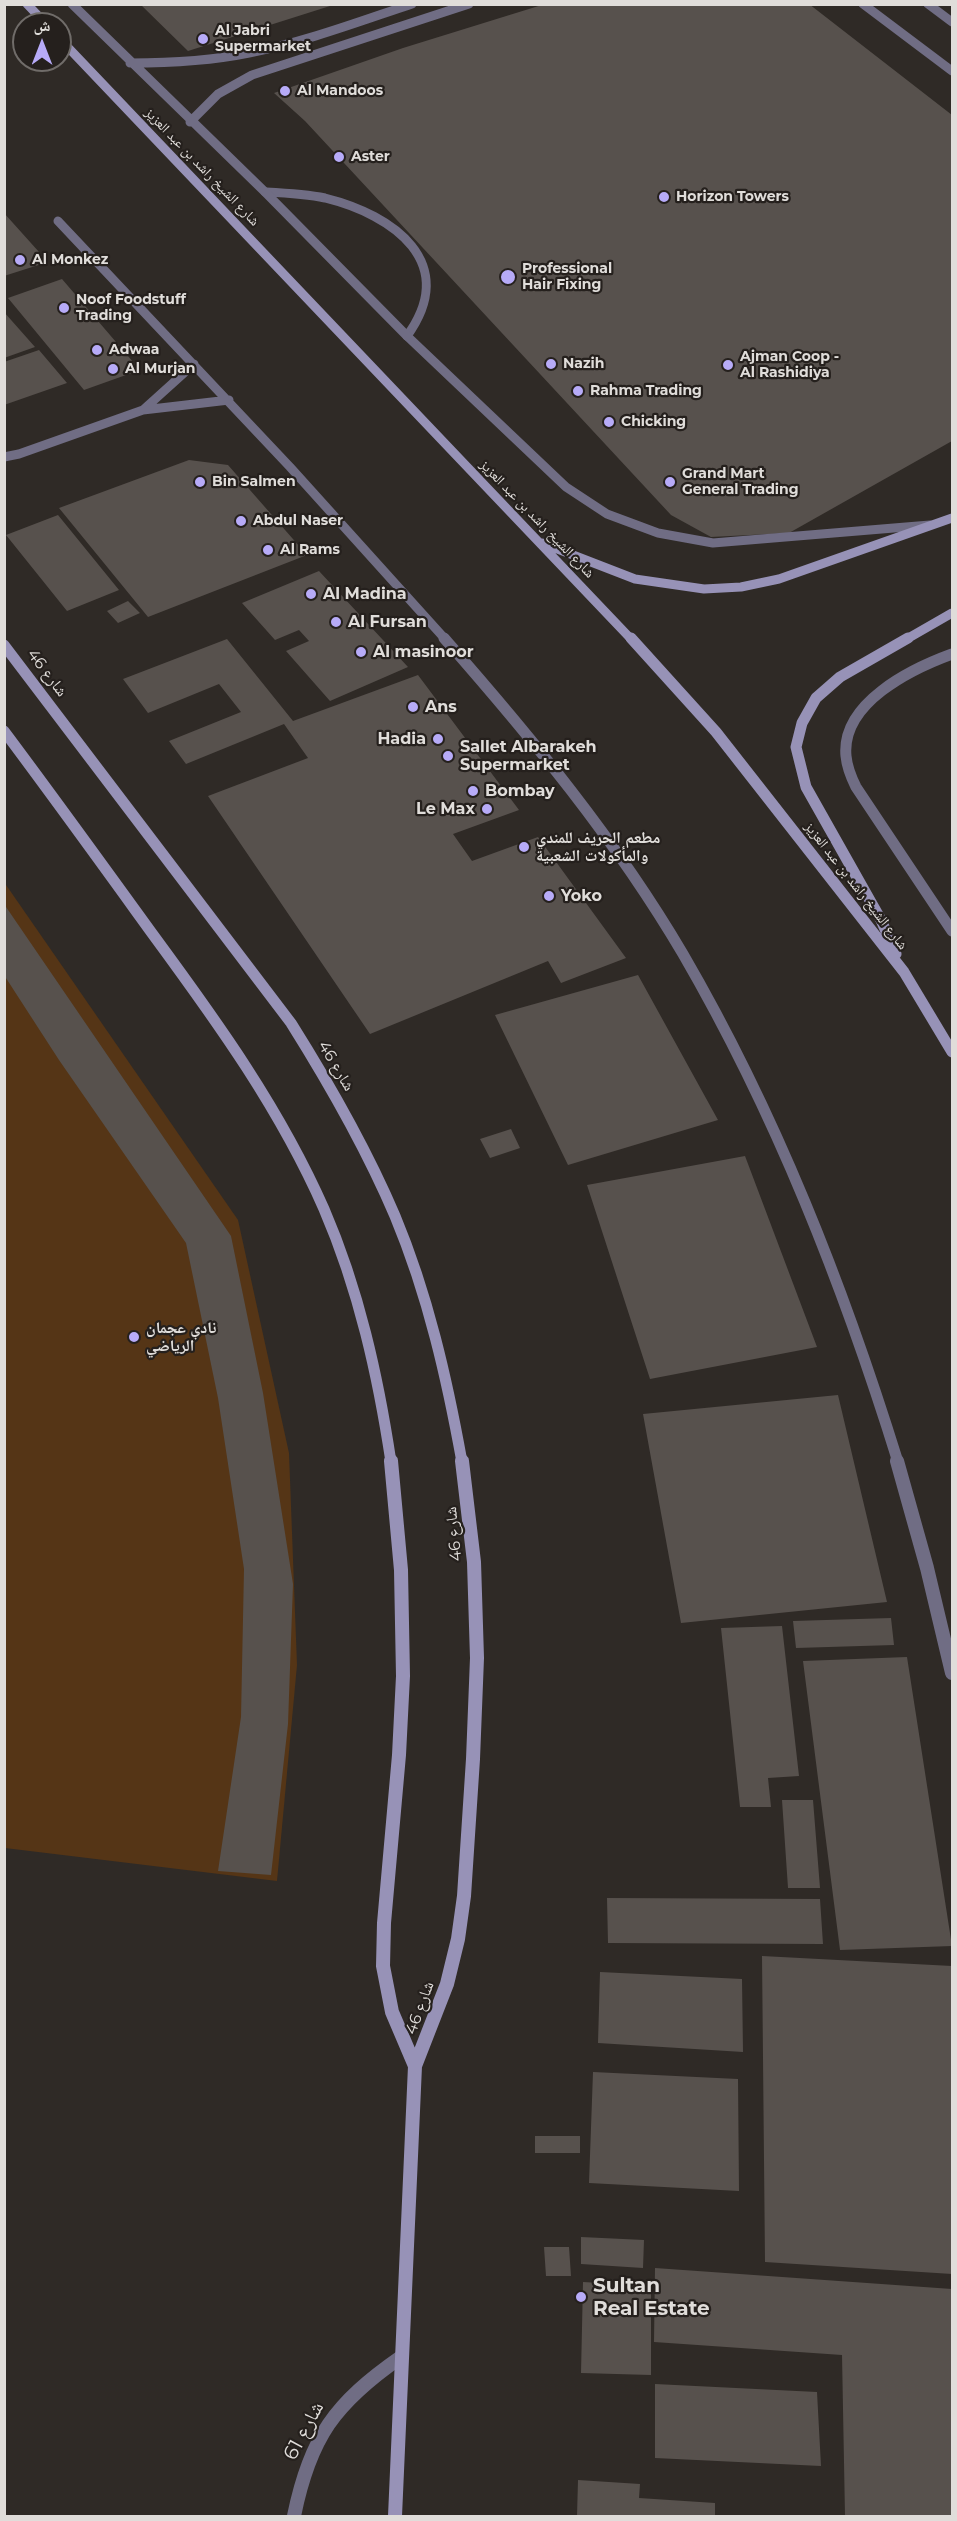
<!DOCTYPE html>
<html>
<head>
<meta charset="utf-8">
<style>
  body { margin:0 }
  #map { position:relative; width:957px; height:2521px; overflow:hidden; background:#2f2a26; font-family:Montserrat,"Noto Naskh Arabic",sans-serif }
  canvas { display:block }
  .frame { position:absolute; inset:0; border:6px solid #e0ddda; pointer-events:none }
  .north { position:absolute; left:12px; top:12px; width:60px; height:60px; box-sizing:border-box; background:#25201d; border:2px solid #706c69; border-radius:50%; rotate:0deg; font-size:16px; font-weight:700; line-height:24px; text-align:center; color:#e0ddda }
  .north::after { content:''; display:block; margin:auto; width:21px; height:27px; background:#b7abf8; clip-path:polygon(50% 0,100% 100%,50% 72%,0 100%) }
</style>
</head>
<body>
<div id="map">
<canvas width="957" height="2521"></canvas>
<div class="frame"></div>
<div class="north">ش</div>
</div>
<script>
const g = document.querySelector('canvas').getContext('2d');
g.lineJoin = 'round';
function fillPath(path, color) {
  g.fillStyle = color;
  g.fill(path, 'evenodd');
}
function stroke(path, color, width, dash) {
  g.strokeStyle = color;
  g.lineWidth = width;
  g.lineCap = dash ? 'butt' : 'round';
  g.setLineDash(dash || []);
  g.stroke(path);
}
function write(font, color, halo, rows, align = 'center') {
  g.font = font + ' Montserrat,"Noto Naskh Arabic",sans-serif';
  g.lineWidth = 4.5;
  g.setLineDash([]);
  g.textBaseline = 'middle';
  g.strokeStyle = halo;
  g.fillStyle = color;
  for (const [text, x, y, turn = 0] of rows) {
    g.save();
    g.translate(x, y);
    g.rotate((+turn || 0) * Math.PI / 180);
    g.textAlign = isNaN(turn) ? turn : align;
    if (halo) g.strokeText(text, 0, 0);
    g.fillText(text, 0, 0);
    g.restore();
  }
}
const green = new Path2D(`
  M 4,882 L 238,1220 L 289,1453 L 297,1665 L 277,1881 L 5,1848 Z`);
const building = new Path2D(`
  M 140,4 L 328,4 L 330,6 L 188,51 Z
  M 545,4 L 809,4 L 952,115 L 952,441 L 789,533 L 711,537 L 671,515 L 305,121 L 274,93 L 403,48 Z
  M 4,213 L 48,262 L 4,276 Z
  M 62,279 L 140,370 L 84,390 L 8,298 Z
  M 4,312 L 35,347 L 4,358 Z
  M 39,350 L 67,383 L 4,405 L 4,362 Z
  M 189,460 L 228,465 L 307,555 L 148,617 L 59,508 Z
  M 58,515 L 119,590 L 67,611 L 6,535 Z
  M 319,571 L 408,667 L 330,701 L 286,651 L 309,641 L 299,630 L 275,640 L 242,603 Z
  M 128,601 L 140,613 L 118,623 L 107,611 Z
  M 227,639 L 293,721 L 418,675 L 519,810 L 453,834 L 472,861 L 538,837 L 626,958 L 561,983 L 548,961 L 370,1034 L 208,796 L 308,758 L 284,724 L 186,764 L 169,741 L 241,712 L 219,684 L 148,713 L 123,679 Z
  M 4,904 L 231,1236 L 263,1393 L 293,1584 L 288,1724 L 271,1875 L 218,1871 L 241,1717 L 244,1569 L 218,1398 L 186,1243 L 59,1060 L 4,975 Z
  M 638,975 L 718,1120 L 568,1165 L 495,1015 Z
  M 511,1129 L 520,1148 L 490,1158 L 480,1139 Z
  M 745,1156 L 817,1347 L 650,1379 L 587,1185 Z
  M 838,1395 L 887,1602 L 681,1623 L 643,1414 Z
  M 891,1618 L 894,1645 L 796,1648 L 793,1621 Z
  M 782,1626 L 799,1776 L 768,1778 L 771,1807 L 740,1807 L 721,1628 Z
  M 907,1657 L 952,1946 L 840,1950 L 803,1661 Z
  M 782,1800 L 813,1800 L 820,1888 L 788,1888 Z
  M 607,1898 L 820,1899 L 823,1944 L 608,1943 Z
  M 762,1956 L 952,1966 L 952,2274 L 765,2262 Z
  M 600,1972 L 742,1979 L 743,2052 L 598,2043 Z
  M 593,2072 L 738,2079 L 739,2191 L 589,2183 Z
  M 535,2136 L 580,2136 L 580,2153 L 535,2153 Z
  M 581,2237 L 644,2240 L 643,2268 L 581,2264 Z
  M 544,2247 L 569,2247 L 571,2276 L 546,2276 Z
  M 655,2268 L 952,2289 L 952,2516 L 845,2516 L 842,2355 L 654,2342 Z
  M 583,2282 L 651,2286 L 651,2375 L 581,2373 Z
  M 655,2384 L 817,2392 L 821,2466 L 655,2458 Z
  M 578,2480 L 640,2484 L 639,2498 L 715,2503 L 715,2516 L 577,2516 Z`);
const serviceFar1 = new Path2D(`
  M 265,192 C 285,193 306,194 325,198 C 394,215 460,263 407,336`);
const service = new Path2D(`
  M 952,654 C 911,669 841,703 846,756 C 847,767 851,777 856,787 L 952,931`);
const minorFar2 = new Path2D(`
  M 72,4 L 265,192 L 407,336 L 566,487 L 607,514 L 658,533 L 713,543 L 930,525
  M 863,4 L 952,71
  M 928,4 L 952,22
  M 130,63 C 170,63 210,61 249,53 C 305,42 358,22 412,4
  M 190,122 L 218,94 L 252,75 L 469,4
  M 58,221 L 290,467 L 446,640
  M 143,410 L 194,364
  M 4,457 L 19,454 L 143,410 L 229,400`);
const minorFar1 = new Path2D(`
  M 444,638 C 531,737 616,840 683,954 C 776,1114 843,1285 898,1462`);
const minor = new Path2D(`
  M 897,1461 L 927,1568 L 952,1673
  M 294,2516 C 310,2437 335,2403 401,2357`);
const secondaryFar2 = new Path2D(`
  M 27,4 L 46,24
  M 60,39 L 632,640
  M 542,543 L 635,579 L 704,589 L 741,587 L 779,579 L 952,518
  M 905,640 L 952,613`);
const secondaryFar1 = new Path2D(`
  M 631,638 L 716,732 L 904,972 L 952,1052
  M 4,645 L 291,1023 C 330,1085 366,1148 395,1216 C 428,1295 447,1379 462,1462
  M 4,731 C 55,799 104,867 154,936 C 218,1023 280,1109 324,1209 C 359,1290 378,1376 391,1462
  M 896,954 L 881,920 L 806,787 L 796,747 L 802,723 L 816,698 L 840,677 L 908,638`);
const secondary = new Path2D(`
  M 391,1461 L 401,1570 L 403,1676 L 399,1755 L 384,1923 L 383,1966 L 392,2012 L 415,2066
  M 395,2516 L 415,2066 L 447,1984 L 458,1939 L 464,1896 L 473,1759 L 477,1658 L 474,1562 L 462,1461`);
const markers = [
  [203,39,6,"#b7abf8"],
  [285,91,6,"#b7abf8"],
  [339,157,6,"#b7abf8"],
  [664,197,6,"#b7abf8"],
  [20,260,6,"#b7abf8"],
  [508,277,8,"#b7abf8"],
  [64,308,6,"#b7abf8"],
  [97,350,6,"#b7abf8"],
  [551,364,6,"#b7abf8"],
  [728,365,6,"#b7abf8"],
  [113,369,6,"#b7abf8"],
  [578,391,6,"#b7abf8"],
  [609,422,6,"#b7abf8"],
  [200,482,6,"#b7abf8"],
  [670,482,6,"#b7abf8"],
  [241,521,6,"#b7abf8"],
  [268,550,6,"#b7abf8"],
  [311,594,6,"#b7abf8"],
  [336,622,6,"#b7abf8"],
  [361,652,6,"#b7abf8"],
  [413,707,6,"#b7abf8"],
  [438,739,6,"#b7abf8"],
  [448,756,6,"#b7abf8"],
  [473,791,6,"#b7abf8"],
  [487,809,6,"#b7abf8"],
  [524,847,6,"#b7abf8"],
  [549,896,6,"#b7abf8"],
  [134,1337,6,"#b7abf8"],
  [581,2297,6,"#b7abf8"]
];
const farPoinames = [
  ["Al Jabri",215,31],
  ["Supermarket",215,47],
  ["Al Mandoos",297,91],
  ["Aster",351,157],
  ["Horizon Towers",676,197],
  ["Al Monkez",32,260],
  ["Professional",522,269],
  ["Hair Fixing",522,285],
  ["Noof Foodstuff",76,300],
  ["Trading",76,316],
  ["Adwaa",109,350],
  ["Ajman Coop -",740,357],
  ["Al Rashidiya",740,373],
  ["Nazih",563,364],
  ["Al Murjan",125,369],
  ["Rahma Trading",590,391],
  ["Chicking",621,422],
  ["Grand Mart",682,474],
  ["General Trading",682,490],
  ["Bin Salmen",212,482],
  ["Abdul Naser",253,521],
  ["Al Rams",280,550]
];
const farStreetnames = [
  ["شارع الشيخ راشد بن عبد العزيز",202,167,46],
  ["شارع الشيخ راشد بن عبد العزيز",537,519,46],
  ["شارع الشيخ راشد بن عبد العزيز",856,886,52]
];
const poiNames = [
  ["Al Madina",323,594],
  ["Al Fursan",348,622],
  ["Al masinoor",373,652],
  ["Ans",425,707],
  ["Hadia",426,739,"right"],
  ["Sallet Albarakeh",460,747],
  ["Supermarket",460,765],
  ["Bombay",485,791],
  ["Le Max",475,809,"right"],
  ["مطعم الحريف للمندي",536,838],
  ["والمأكولات الشعبية",536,856],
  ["Yoko",561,896],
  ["نادي عجمان",146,1328],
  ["الرياضي",146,1346]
];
const streetNames = [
  ["شارع 46",47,673,53],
  ["شارع 46",336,1066,59],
  ["شارع 46",454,1534,-96],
  ["شارع 46",420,2008,-70]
];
const nearPoinames = [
  ["Sultan",593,2286],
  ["Real Estate",593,2309]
];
const nearStreetnames = [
  ["شارع 61",304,2431,-62]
];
fillPath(green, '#553516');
fillPath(building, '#57514d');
stroke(serviceFar1, '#706d84', 9);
stroke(service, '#706d84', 11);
stroke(minorFar2, '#706d84', 9);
stroke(minorFar1, '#706d84', 11);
stroke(minor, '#706d84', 14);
stroke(secondaryFar2, '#9792b7', 9);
stroke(secondaryFar1, '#9792b7', 11);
stroke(secondary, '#9792b7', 14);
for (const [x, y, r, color] of markers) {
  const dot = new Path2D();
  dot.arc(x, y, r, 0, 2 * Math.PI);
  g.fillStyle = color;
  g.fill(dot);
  stroke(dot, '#25201d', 2);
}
write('bold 14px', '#e0ddda', '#25201d', farPoinames, 'left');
write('14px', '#e0ddda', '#25201d', farStreetnames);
write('bold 16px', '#e0ddda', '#25201d', poiNames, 'left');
write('16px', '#e0ddda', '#25201d', streetNames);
write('bold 20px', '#e0ddda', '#25201d', nearPoinames, 'left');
write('20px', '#e0ddda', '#25201d', nearStreetnames);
</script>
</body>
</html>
